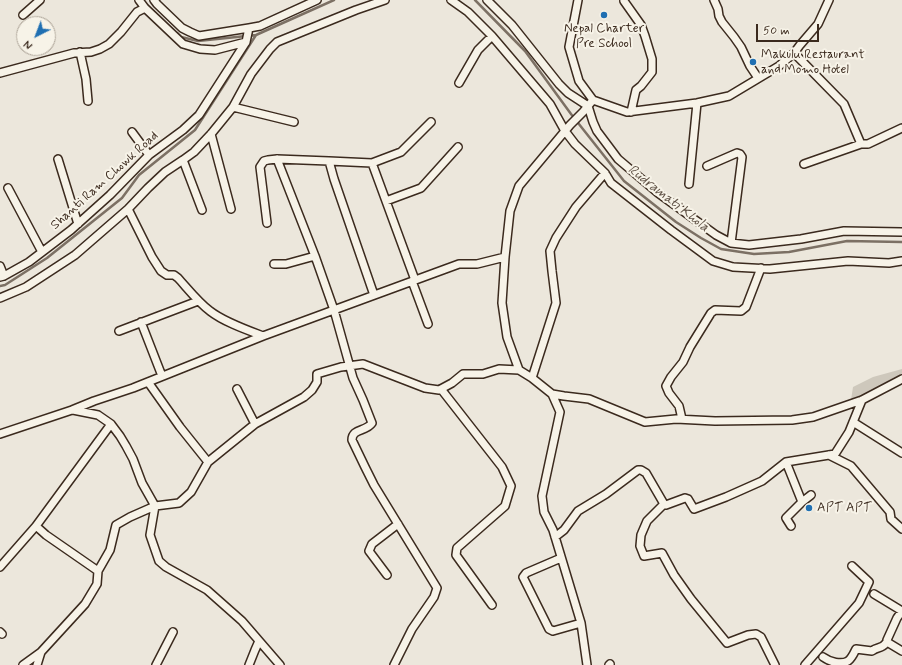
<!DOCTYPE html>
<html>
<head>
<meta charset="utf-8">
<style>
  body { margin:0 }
  #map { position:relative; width:902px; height:665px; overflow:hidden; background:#ece7dc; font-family:Mynerve,sans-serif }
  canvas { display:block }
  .north { position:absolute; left:16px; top:16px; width:40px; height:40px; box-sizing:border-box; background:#f7f3e8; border:1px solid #aca397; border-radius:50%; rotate:222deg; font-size:11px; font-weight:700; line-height:16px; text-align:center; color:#3b2a1e }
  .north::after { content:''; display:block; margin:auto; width:14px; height:18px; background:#1f6fb2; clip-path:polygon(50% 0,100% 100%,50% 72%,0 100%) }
  .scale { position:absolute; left:756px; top:24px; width:63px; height:18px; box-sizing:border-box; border:2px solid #3b2a1e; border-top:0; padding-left:5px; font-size:12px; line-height:14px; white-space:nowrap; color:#3b2a1e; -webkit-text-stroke:3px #f7f3e8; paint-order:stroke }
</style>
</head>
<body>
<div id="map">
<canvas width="902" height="665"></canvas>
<div class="north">N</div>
<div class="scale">50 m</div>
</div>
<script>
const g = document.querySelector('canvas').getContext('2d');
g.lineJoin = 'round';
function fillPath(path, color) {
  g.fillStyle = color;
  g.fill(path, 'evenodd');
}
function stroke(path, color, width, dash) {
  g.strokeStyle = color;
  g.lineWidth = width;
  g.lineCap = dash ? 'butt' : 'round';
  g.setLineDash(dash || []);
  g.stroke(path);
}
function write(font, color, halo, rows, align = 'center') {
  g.font = font + ' Mynerve,sans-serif';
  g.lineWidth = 4;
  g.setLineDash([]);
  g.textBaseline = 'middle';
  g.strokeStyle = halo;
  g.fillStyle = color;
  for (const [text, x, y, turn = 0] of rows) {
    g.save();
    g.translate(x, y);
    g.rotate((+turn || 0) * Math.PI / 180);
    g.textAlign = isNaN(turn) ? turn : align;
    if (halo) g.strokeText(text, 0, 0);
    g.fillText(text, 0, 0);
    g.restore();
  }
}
const green = new Path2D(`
  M 902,369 L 902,377 L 866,394 L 851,400 L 853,387 L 873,377 Z`);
const stream = new Path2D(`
  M 475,0 L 525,51 L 571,114 L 624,181 L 676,222 L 701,238 L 721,249 L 754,254 L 789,252 L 847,241 L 902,242
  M 177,33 L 181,37 L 198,41 L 256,35 L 334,0
  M 0,286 L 5,285 L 47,258 L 122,198 L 139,175 L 195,130 L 256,35`);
const street = new Path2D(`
  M 139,0 L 145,8 L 183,44 L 200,49 L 215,50 L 246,42
  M 154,0 L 157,4 L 182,28 L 190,32 L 199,36 L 249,28 L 260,26 L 317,0
  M 451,0 L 468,12 L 492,36 L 550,104 L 565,131 L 575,144 L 605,173 L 611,183 L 671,230 L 713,261 L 733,267 L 770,269 L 848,261 L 889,263 L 902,261
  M 487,0 L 512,25 L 559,84 L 568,93 L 588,106 L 593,122 L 597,131 L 618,159 L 658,193 L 716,235 L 731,243 L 749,245 L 801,239 L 844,231 L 902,232
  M 578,0 L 569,47 L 579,81 L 593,100
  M 714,0 L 718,9 L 719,16 L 722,22 L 734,37 L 741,47 L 750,66 L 758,78
  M 624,1 L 641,25 L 645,36 L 652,59 L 652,72 L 641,86 L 636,90 L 631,112
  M 23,15 L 40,0
  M 80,52 L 86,79 L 88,101
  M 794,53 L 844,104 L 861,144
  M 0,73 L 74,53 L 91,52 L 100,49 L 109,44 L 121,32 L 137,12 L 145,8
  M 459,83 L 478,50 L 492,36
  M 233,107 L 294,122
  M 132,132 L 149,155
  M 211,134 L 231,209
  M 58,159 L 78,224
  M 277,159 L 315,256
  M 183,160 L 202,210
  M 372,163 L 415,280
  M 804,164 L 861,144 L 868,144 L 902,128
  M 707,166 L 737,153 L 740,154 L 742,157 L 731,243
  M 689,184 L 697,103
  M 8,188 L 42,252
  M 386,201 L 421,188 L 458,147
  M 128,209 L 152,257 L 161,271 L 167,275 L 174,275 L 178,278 C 188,289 198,302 210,311 C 224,322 247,330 263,336
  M 267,223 L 260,167 L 264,161 L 268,160 L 277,159 L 329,161
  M 274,264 L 286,264 L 315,256 L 334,310 L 353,378 L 363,400 L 372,423 C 366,432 352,428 352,440 L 365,467 L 374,485 L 437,588 L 434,597 L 412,629 L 394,665
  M 0,266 L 4,276
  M 0,277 L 4,276 L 29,262 L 71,230 L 110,195 L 149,155 L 183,130 L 199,115 L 246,42 L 249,28
  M 412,281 L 428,324
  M 374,295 L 334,179 L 329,161 L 372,163 L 401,152 L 431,122
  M 0,298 L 26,287 L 75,255 L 128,209 L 148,188 L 165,172 L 183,160 L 194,152 L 211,134 L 233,107 L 251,74 L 270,49 L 277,42 L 356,10 L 385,0
  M 141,322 L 162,376
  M 119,331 L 198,301
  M 532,378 L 556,303 L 552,271 L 550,251 L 556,238 L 576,207 L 605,173
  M 148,382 L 180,427 L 208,462
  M 237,389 L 255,424
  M 441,389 L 502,467 L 511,486 L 505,506 L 457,548 L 456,555 L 492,605
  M 552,394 L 564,396 L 589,399 L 645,422 L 676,419 L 715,421 L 792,420 L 813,417 L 862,400 L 902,379
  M 73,410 L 98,415 L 111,424 L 120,436 L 126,446 L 133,459 L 142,483 L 155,506 L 150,535 L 159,561 L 166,567 L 207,590 L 242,621 L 280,665
  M 682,419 L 679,406 L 669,393 L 666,386 L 671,377 L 683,362 L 690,347 L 711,313 L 715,310 L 741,311 L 746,307 L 761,268
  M 853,422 L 902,453
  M 0,434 L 72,410 L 94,401 L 133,388 L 263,336 L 459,264 L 477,264 L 505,257
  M 829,455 L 851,466 L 890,512 L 891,519 L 902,529
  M 786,462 L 802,502 L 786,518 L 791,526
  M 802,502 L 811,495
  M 664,504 L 647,521 L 641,535 L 640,546 L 644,556 L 662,553 L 674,575 L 691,599 L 727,643 L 748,635 L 756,634 L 761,637 L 775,665
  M 36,526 L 46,535 L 98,571
  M 555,537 L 564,530 L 578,511 L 606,494 L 638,470 L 641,470 L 646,473 L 664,504 L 666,505 L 685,498 L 688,499 L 694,509 L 726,497 L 762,481 L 786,462 L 835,454 L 849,432 L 862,400
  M 561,558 L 526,573 L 523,577 L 549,629 L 553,631 L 581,623
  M 0,567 L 36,526 L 111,424
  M 387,575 L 369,551 L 372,544 L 398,524
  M 874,594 L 902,611
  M 902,611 L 897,618 L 887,640 L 887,642 L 902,651
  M 0,632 L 2,634
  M 823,657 C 830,662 841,665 848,661 C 852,658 854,653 856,649 L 872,651 C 878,646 881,650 887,642
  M 23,665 L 41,652
  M 37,665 L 41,652 L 85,604 L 97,584 L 98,571 L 110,550 L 116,525 L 130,517 L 155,506 L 179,503 L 191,492 L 208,462 L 255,424 L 304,397 L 312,390 L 317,382 L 317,374 L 341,367 L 363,364 L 425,388 L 439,390 L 452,383 L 463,374 L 483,374 L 499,369 L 519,370
  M 156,665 L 173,632
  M 249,665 L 255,650 L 259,641
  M 587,665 L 581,623 L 553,530 L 544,512 L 542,496 L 560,412 L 552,394 L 532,378 L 519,370 L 507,337 L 502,303 L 505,257 L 510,211 L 519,186 L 570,125 L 583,112 L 593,100 L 627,112 L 697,103 L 729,96 L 779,66 L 794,53 L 800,45 L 818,24 L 829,0
  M 609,665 L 610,664
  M 805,665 L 859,603 L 869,582 L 852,566`);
const markers = [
  [604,15,4,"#1f6fb2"],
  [753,62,4,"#1f6fb2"],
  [809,508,4,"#1f6fb2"]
];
const poiNames = [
  ["Nepal Charter",604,29,"center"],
  ["Pre School",604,44,"center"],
  ["Makulu Restaurant",761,55],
  ["and Momo Hotel",761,70],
  ["APT APT",817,508]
];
const streetNames = [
  ["Shanti Ram Chowk Road",105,181,-42]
];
const waterNames = [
  ["Rudramati Khola",668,199,38]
];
fillPath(green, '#cec8bc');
stroke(stream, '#7c7064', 2.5);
stroke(street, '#3b2a1e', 10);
stroke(street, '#f7f3e8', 7);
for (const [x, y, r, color] of markers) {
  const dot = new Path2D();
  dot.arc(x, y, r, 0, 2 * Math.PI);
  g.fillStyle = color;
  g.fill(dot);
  stroke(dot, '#f7f3e8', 1.5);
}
write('13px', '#3b2a1e', '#f7f3e8', poiNames, 'left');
write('13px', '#3b2a1e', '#f7f3e8', streetNames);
write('italic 14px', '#615347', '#f7f3e8', waterNames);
</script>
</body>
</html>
